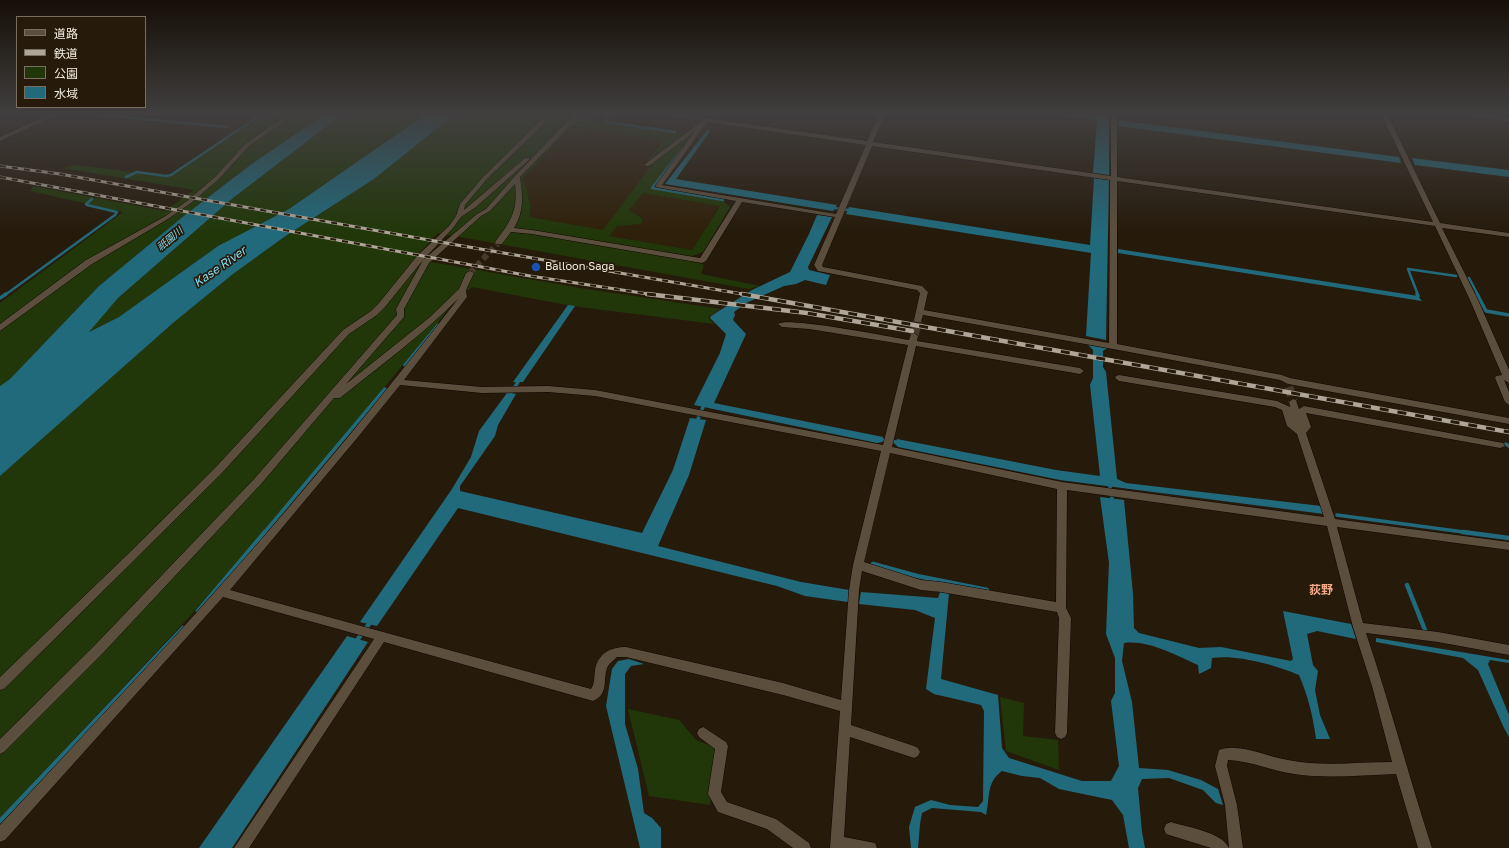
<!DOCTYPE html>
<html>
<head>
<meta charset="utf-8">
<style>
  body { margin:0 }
  #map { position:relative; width:1509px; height:848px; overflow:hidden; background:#261b0b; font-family:"Golos Text","Noto Sans JP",sans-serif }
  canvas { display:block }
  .legend { position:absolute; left:16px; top:16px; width:130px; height:92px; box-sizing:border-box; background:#261b0b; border:1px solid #786f61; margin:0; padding:5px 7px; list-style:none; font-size:12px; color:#f4ece1 }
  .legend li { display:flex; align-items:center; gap:8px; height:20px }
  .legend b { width:20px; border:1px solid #786f61 }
</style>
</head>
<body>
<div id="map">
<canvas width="1509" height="848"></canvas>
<ul class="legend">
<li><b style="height:5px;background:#5c4e3d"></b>道路</li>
<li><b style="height:5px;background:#afa699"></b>鉄道</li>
<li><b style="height:11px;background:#213709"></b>公園</li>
<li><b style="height:11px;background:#216a7c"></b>水域</li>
</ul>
</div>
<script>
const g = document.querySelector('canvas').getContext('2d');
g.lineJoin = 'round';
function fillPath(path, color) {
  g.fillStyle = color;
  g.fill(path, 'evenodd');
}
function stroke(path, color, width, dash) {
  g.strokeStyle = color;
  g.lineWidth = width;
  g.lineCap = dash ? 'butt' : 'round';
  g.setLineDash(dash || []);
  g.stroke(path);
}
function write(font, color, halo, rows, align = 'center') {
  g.font = font + ' "Golos Text","Noto Sans JP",sans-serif';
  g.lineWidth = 3.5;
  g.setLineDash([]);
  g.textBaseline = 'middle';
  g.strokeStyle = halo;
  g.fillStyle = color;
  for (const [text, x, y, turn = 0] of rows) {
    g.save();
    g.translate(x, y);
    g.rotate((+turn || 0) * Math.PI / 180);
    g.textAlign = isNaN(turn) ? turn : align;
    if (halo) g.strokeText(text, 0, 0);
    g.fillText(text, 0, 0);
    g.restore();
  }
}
const built = new Path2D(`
  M 573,126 L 665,139 L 646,163 L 652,165 L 643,193 L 720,205 L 692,250 L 608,236 L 602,230 L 530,218 L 531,206 L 523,178 Z`);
const green = new Path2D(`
  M 265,114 L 325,114 L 253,163 L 185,215 L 99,286 L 10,379 L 0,386 L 0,303 L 123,212 L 31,191 L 33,186 L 165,211 L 194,190 L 62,168 L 76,165 L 170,177 Z
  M 343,114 L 426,114 L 289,209 L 218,246 L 119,317 L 88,332 L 118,298 L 233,198 Z
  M 455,114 L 603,114 L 596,122 L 681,134 L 690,137 L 651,188 L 723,201 L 730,207 L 703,252 L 689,257 L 704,265 L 701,274 L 760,286 L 749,289 L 438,233 L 414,259 L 586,289 L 721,309 L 708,317 L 714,324 L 572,306 L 472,287 L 458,298 L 303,486 L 191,615 L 0,818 L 0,476 L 173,323 L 233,274 L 287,235 L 374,179 ZM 573,126 L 664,140 L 646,163 L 652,165 L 603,230 L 530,217 L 531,206 L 523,178 ZM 643,193 L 720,206 L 692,250 L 609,236 L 617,226 L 641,224 L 643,219 L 629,210 Z
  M 1000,697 L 1024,703 L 1023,736 L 1058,740 L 1059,770 L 1006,751 Z
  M 628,709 L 679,720 L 696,740 L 716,748 L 710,805 L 649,796 Z`);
const water = new Path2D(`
  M 78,114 L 109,114 L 228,126 L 228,128 L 224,128 Z
  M 325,114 L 343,114 L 233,198 L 118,298 L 89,332 L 119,317 L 218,246 L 289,209 L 426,114 L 455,114 L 374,179 L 287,235 L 233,274 L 173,323 L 0,476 L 0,386 L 10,379 L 99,286 L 185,215 L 253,163 Z
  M 1053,114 L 1081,114 L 1096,116 L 1097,114 L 1109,114 L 1109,175 L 1093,173 L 1097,120 Z
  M 1118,120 L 1399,157 L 1401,163 L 1118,126 Z
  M 707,130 L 711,130 L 676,179 L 837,205 L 833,211 L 665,184 Z
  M 1412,158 L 1509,170 L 1509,177 L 1415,165 Z
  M 1094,178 L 1109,180 L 1106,340 L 1086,336 L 1091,253 L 846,214 L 849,207 L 1090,245 Z
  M 817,215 L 832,217 L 808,267 L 809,270 L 830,275 L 826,285 L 805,280 L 796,284 L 784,286 L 746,303 L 734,312 L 735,315 L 733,320 L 746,334 L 714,403 L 883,437 L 882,442 L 877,443 L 694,405 L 720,353 L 726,334 L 710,318 L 711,316 L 752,290 L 790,272 L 809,234 Z
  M 1118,249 L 1418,296 L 1422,301 L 1118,253 Z
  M 568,305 L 575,306 L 523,382 L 513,382 Z
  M 1088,345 L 1107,348 L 1103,351 L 1103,367 L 1106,372 L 1117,479 L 1126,483 L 1321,506 L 1324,514 L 1060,480 L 898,447 L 895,444 L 897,439 L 1056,470 L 1100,476 L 1090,385 L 1093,378 L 1093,350 Z
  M 507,393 L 516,394 L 498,425 L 495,436 L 460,486 L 460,491 L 642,533 L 673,470 L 690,418 L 706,420 L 689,475 L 658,546 L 801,582 L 849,590 L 848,602 L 805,596 L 777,586 L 458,508 L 377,626 L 360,622 L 452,489 L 471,457 L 479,431 Z
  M 1100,497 L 1124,500 L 1133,594 L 1134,628 L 1139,633 L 1199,648 L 1221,647 L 1291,661 L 1293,659 L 1283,611 L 1351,624 L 1356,639 L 1317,631 L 1307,634 L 1313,665 L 1318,671 L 1315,690 L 1320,715 L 1330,739 L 1316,739 C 1313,716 1308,696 1299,675 C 1276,665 1237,654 1212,658 L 1211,668 L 1199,674 L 1198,665 C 1175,655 1149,640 1124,643 L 1122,661 L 1132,702 L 1139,768 L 1168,770 L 1201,780 L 1218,789 L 1223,805 L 1216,803 L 1203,790 L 1169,778 L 1142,779 L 1138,788 L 1142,832 L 1145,848 L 1129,848 L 1123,815 L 1112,800 L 1059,789 L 1040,778 L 1022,776 L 1002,771 C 986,782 990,799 986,815 L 981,812 L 932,808 L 922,813 L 920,824 L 918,848 L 911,848 L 909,827 L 915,807 L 931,800 L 950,805 L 978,807 L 983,801 L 984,711 L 981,705 L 934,694 L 926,689 L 935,618 L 915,610 L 859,604 L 861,592 L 938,598 L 940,592 L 949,593 L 941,679 L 998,695 L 1002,748 L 1009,758 L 1082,781 L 1111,781 L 1119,766 L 1111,701 L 1115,693 L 1115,658 L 1106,634 L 1109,563 Z
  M 347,636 L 368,642 L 232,848 L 199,848 Z
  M 1376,638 L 1509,660 L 1509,663 L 1490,660 L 1488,664 L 1509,715 L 1509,737 L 1504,728 L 1478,670 L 1463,658 L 1376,642 Z
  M 629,659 L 644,664 L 631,666 L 625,674 L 625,724 L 638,769 L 644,813 L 652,818 L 661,828 L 661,848 L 640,848 L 606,706 L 612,669 L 618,661 Z`);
const streamFar2 = new Path2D(`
  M 612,114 L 605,122 L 675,132
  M 683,148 L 652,188 L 723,200
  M 126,177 L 137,172 L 166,176 L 171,175 L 262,114
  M 835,208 L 848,210
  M 1469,278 L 1478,295
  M 5,295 L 115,215 L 117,212 L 87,205 L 86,204 L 92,199
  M 1418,295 L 1408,269 L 1456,276`);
const streamFar1 = new Path2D(`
  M 1417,294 L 1418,296
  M 1477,294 L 1486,311 L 1509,315
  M 0,298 L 6,294
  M 405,365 L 438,325
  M 511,393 L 518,382
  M 698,419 L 703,407
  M 883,440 L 896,442
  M 1506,444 L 1509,446
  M 1109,482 L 1112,498
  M 1337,515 L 1471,533
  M 264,533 L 385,389`);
const stream = new Path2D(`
  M 1463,532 L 1509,538
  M 873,564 L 917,576 L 987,590
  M 1407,585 L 1425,630
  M 198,611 L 265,532
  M 358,639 L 369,624
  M 0,821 L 183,628`);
const streetTunnelFar1 = new Path2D(`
  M 470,273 L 499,242`);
const streetTunnel = new Path2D(`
  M 914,336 L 918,320
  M 1289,387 L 1293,402`);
const street = new Path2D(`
  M 50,114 L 59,114 L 0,141 L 0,137 Z
  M 288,114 L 296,114 L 249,146 L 219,179 L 191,203 L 168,219 L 92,264 L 0,331 L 0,324 L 86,260 L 164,217 L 187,201 L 215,177 L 245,144 Z
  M 547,114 L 554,114 L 487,179 L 465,205 L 464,210 L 525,158 L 529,158 L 529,160 L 476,207 L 461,217 L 453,228 L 423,260 L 385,307 L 377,315 L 349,334 L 220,475 L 4,689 L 0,690 L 0,677 L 127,555 L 214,469 L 343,330 L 371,311 L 379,303 L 417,256 L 449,226 L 456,216 L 460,204 L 483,177 Z
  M 574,114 L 581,114 L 577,119 L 586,114 L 595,114 L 571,125 L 520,177 C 523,196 524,212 514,228 L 532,230 L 700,258 L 736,201 L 656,187 L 656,185 L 694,132 L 649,166 L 645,166 L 645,164 L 702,121 L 660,114 L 678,114 L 867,141 L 879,114 L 885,114 L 873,142 L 1111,176 L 1111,114 L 1117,114 L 1117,177 L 1433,222 L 1381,114 L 1387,114 L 1440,223 L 1509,233 L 1509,237 L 1442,228 L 1478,300 L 1509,370 L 1509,383 L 1504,380 L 1509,392 L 1509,405 L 1505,402 L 1495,378 L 1496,376 L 1502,375 L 1470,300 L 1435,226 L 1117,181 L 1117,344 L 1282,375 L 1290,378 L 1509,418 L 1509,424 L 1288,384 L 1280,380 L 1113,349 L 923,315 L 921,322 L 915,322 L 914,320 L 920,293 L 917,290 L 818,271 L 814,265 L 835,217 L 742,202 L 706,261 L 702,263 L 532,234 L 511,232 L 502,244 L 496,244 L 495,242 C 511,221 518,211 515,184 L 490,211 L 481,216 L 429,263 L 404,309 L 404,317 L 346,384 L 430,317 L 459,289 L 466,273 L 470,271 L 474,273 L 466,290 L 467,297 L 404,380 L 482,387 L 548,386 L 595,390 L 883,445 L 908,345 L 809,329 L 782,327 L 778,324 C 786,316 891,337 909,340 L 911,334 L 914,333 L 918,336 L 917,341 L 1080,368 L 1084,371 L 1080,374 L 916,346 L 892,447 L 1062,482 L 1324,517 L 1297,434 L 1287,426 L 1282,410 L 1275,407 L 1119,381 L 1115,378 L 1116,376 L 1119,375 L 1277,401 L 1290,407 L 1289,402 L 1293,399 L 1296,400 L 1299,409 L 1304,406 L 1503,443 L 1505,445 L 1503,447 L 1500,448 L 1306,413 L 1311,427 L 1306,433 L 1335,519 L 1509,542 L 1509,550 L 1337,527 L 1363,623 L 1438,632 L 1509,645 L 1509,655 L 1438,642 L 1366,633 C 1390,704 1409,777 1432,848 L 1418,848 L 1396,774 C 1362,775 1328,779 1294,774 C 1272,771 1251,761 1228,760 L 1227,766 L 1237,805 L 1243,848 L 1229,848 L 1225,805 L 1215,766 L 1219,750 C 1237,742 1269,757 1288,760 C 1322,767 1358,762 1392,762 L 1372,686 L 1353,627 L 1327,526 L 1067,490 L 1066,608 L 1071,618 L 1067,733 L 1065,737 L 1061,739 L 1057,737 L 1055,733 L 1059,618 L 1057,612 L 941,592 L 921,590 L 862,571 L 859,590 L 851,725 L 914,746 L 918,748 L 920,752 L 918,756 L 914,758 L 850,737 L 844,837 L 875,843 L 877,848 L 830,848 L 840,711 L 783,695 L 626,657 L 617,657 C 614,660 610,663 608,666 C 602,678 610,694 593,701 L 384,642 L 249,848 L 234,848 L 374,639 L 223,597 L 5,840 L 0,842 L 0,825 C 77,742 155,660 230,575 C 309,486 385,393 458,299 C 422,335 380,366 340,398 L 334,398 L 261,484 L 103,653 L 4,752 L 0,754 L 0,739 L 95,645 L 255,478 L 397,315 L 396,309 L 423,260 L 477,214 L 486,209 L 515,176 ZM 707,122 L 866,145 L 836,214 L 662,185 ZM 872,146 L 1110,180 L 1109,343 L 924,310 L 928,292 L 922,286 L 823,267 L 822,265 ZM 400,385 L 482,393 L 548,392 L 595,396 L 881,451 L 853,565 L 849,590 L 841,700 L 783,683 L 626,647 C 611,647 598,653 595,670 C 594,677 595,683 591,689 L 230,590 L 358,437 ZM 890,453 L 1057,489 L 1056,602 L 941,582 L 921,580 L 864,562 Z
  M 1462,114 L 1481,114 L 1509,118 L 1509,122 Z
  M 703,727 L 726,742 L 728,746 L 721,792 L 727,802 L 776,819 L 809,843 L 811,848 L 793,848 L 767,829 L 718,812 L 708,794 L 715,749 L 699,737 L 697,733 L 699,729 Z
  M 1171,822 C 1187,827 1222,832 1229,848 L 1211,848 L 1166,834 L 1164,829 L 1166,824 Z`);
const railFar1 = new Path2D(`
  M 0,166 L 60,174 L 457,245 L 748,295
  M 0,177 L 530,276 L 655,295`);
const rail = new Path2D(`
  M 647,294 L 807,313 L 912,331
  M 742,294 L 1509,432`);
const markers = [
  [536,267,5,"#1a4fb4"]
];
const farWaternames = [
  ["祇園川",170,239,-40]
];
const poiNames = [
  ["Balloon Saga",545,267]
];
const waterNames = [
  ["Kase River",220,267,-35]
];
const neighbourhoodNames = [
  ["荻野",1321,590]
];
fillPath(built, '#2f2009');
fillPath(green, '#213709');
fillPath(water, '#216a7c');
stroke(streamFar2, '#216a7c', 2.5);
stroke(streamFar1, '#216a7c', 3.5);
stroke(stream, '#216a7c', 4.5);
stroke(streetTunnelFar1, '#453a2b', 6, [6, 3.5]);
stroke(streetTunnel, '#453a2b', 9, [9, 4.5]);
stroke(street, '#0f0500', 1);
fillPath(street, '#5c4e3d');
stroke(railFar1, '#afa699', 3);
stroke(rail, '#afa699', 4.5);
stroke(railFar1, '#261b0b', 2, [6]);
stroke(rail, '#261b0b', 3, [9]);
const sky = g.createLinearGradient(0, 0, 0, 233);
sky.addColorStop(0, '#150f06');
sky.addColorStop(0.49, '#413f3f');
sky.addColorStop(1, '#413f3f00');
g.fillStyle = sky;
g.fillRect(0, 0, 1509, 233);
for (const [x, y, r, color] of markers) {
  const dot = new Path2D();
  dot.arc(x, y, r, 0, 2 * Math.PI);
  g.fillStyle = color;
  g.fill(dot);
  stroke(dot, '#261b0b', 1.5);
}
write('italic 10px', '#84def8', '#261b0b', farWaternames);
write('11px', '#f4ece1', '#261b0b', poiNames, 'left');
write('italic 12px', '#84def8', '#261b0b', waterNames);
write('bold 12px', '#f5aa88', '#261b0b', neighbourhoodNames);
</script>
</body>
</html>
